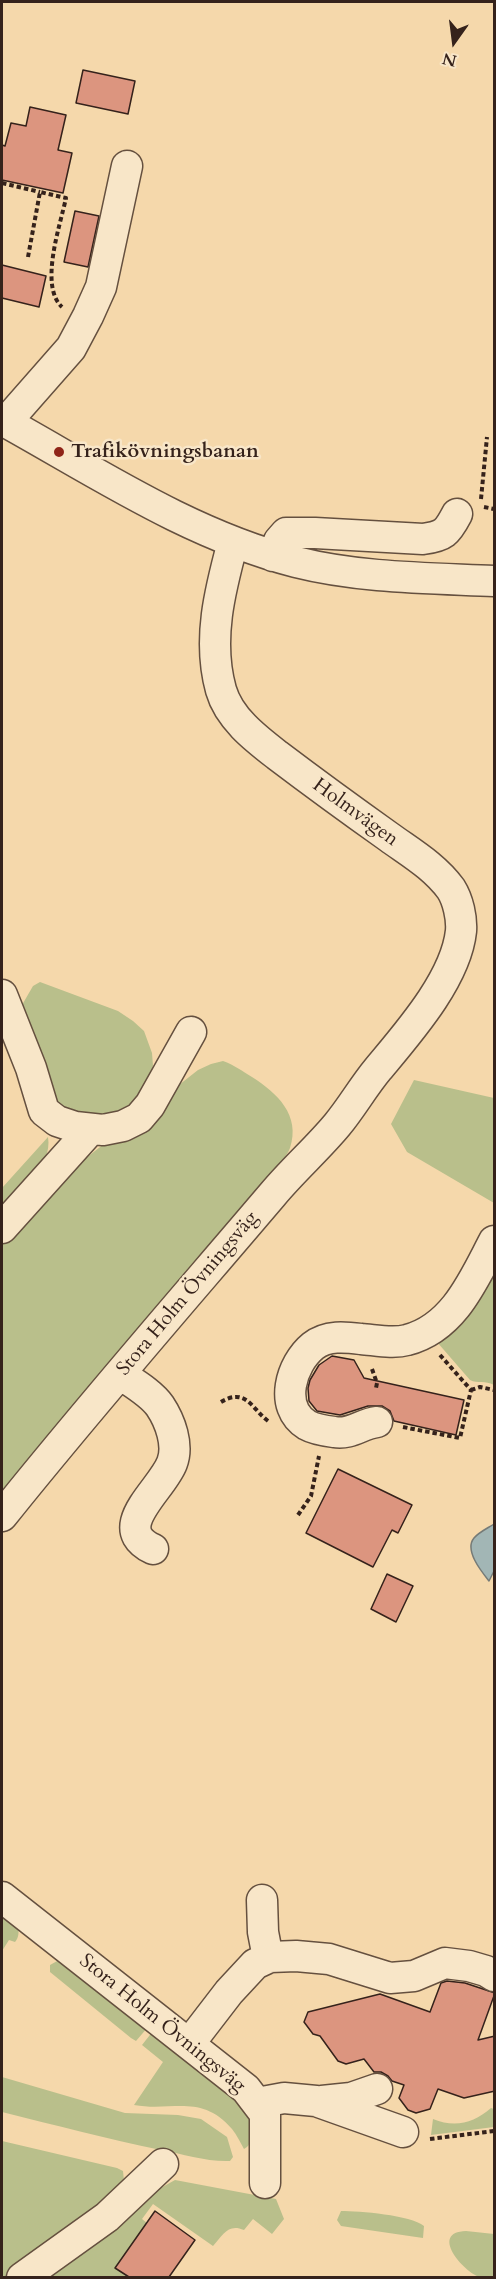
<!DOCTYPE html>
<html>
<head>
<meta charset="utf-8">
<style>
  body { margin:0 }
  #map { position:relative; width:496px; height:2279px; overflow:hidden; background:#f5d8ab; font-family:Cardo,serif }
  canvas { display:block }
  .frame { position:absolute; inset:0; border:3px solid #35221b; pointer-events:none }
  .north { position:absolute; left:424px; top:12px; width:60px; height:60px; -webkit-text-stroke:4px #f8e6c8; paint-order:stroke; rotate:194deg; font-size:16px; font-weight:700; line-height:24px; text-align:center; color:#35221b }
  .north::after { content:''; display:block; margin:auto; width:21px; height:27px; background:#35221b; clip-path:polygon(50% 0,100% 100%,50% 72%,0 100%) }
</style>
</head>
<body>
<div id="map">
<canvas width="496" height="2279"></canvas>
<div class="frame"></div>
<div class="north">N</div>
</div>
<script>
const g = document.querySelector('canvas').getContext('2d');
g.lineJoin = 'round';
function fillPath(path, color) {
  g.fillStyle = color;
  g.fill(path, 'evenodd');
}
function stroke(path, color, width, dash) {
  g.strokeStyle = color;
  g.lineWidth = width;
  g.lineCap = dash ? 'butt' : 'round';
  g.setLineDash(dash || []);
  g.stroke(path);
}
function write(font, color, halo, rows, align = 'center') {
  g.font = font + ' Cardo,serif';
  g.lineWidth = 5;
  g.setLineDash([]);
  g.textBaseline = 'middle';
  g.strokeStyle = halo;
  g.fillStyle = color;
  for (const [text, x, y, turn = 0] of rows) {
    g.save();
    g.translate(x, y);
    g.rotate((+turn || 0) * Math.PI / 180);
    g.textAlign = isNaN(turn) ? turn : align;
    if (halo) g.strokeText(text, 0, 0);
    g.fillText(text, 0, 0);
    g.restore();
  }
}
const green = new Path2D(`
  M 40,982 L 118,1011 L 133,1021 L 144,1031 L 152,1053 L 153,1066 L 146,1086 L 128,1110 L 119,1115 L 72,1114 L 56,1102 L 22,1005 L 33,986 Z
  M 223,1061 C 234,1065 242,1071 252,1077 C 277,1093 301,1115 290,1148 C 287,1156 279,1164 274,1171 L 2,1498 L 2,1239 L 81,1162 L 198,1070 L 211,1064 Z
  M 414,1080 L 494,1098 L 494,1203 L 407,1152 L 391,1124 Z
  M 48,1137 C 53,1166 19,1191 2,1210 L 2,1188 Z
  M 494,1271 L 494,1385 C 485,1380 478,1384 470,1380 L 437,1342 Z
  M 2,1914 L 18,1926 C 19,1931 19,1938 15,1942 L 9,1940 L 2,1951 Z
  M 59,1960 L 148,2027 L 136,2041 L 131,2038 L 50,1972 L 50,1965 Z
  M 153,2031 C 180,2052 229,2083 246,2111 C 251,2118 251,2125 251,2133 C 251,2141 251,2145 244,2149 C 240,2142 237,2135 232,2129 C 201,2093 172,2112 134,2105 L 163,2062 L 142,2045 Z
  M 2,2077 L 125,2113 L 178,2115 L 201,2119 L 227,2137 L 233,2157 L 230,2161 C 207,2162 183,2154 161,2150 C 107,2139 55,2125 2,2112 Z
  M 491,2108 L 494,2109 L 494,2127 L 431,2135 L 433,2119 C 455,2128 474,2123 491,2108 Z
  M 2,2141 L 117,2168 L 123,2171 L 124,2181 L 113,2200 L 5,2277 L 2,2278 Z
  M 175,2180 L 276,2199 L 284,2219 L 272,2234 L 253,2219 L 244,2230 C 228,2223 223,2235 213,2246 L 153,2204 L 142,2219 L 147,2223 L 116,2268 L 129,2277 L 38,2278 L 159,2189 Z
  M 341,2211 C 359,2211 411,2215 424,2226 L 423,2238 L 341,2226 L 337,2220 Z
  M 466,2231 L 494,2234 L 494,2277 C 490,2277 484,2279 480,2277 C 463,2272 429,2232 466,2231 Z`);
const water = new Path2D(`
  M 494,1524 L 494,1571 L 489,1581 C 481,1571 464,1550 474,1538 C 479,1532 488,1528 494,1524 Z`);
const building = new Path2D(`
  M 83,70 L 135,81 L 128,114 L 76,103 Z
  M 30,107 L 66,115 L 58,150 L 72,153 L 63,193 L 2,180 L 2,145 L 5,146 L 11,123 L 26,126 Z
  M 75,211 L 99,216 L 88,267 L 64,262 Z
  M 2,265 L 46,276 L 39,307 L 2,298 Z
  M 332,1356 L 354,1360 L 364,1378 L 464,1400 L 456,1435 L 394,1421 L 390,1411 L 382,1406 L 368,1406 L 340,1415 L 317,1411 L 309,1401 L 308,1388 L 310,1380 L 319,1365 Z
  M 338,1469 L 412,1505 L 398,1533 L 392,1530 L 373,1567 L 306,1533 Z
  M 387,1574 L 413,1586 L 396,1622 L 371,1609 Z
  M 447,1981 L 465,1983 L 495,1993 L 478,2040 L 495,2036 L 495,2091 L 464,2098 L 438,2089 L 430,2109 L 416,2113 L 408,2110 L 399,2098 L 404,2085 L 392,2081 L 388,2076 L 381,2072 L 374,2072 L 364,2059 L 346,2064 L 338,2061 L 320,2036 L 313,2034 L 304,2022 L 308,2012 L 380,1994 L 430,2012 L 441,1983 Z
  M 155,2211 L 195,2240 L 169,2277 L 129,2277 L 115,2268 Z`);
const path = new Path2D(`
  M 2,183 L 40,192
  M 28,257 L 40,192 L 66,198 C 60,226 39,286 62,307
  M 481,499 L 487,437
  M 484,507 L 494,509
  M 440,1355 L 471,1390
  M 372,1369 L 377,1383 L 376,1388
  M 471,1390 L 480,1387 L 494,1390
  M 221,1402 C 246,1387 252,1409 268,1421
  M 403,1427 L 460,1438 L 471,1390
  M 298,1515 L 311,1496 L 319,1456
  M 430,2139 L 494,2131`);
const minor = new Path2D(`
  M 2,420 C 96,472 190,535 296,562 C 359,578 429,578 494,581
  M 6,422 L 71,348 L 88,316 L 101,287 L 127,166
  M 273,556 L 279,541 L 286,533 L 315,533 L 423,539 C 444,536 447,533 457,514
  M 2,995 L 31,1068 L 44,1111 L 57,1121 L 75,1127 L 103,1130 L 123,1126 L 139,1118 L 150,1105 L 191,1032
  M 2,1228 L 91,1129
  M 120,1374 C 133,1383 151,1393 160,1406 C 170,1421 179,1445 172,1463 C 162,1490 108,1528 153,1549
  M 377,1422 C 361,1424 351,1435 334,1432 C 326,1431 314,1429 307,1425 C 278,1407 291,1364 313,1346 C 327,1335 345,1337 361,1339 C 375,1340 393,1344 407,1340 C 454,1328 474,1279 494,1241
  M 2,1516 C 89,1407 182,1301 273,1194 C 293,1170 317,1149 337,1125 C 352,1107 363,1087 378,1069 C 408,1033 456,979 461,931 C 462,918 458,900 451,889 C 434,866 411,853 389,837 C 351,810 314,783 277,755 C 255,738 229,718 221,690 C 207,640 220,590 233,542
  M 2,1897 L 246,2089 L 265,2114 L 265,2183
  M 262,1900 L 263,1932 L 268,1958
  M 189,2044 L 229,1992 L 255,1964 L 270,1957 L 296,1956 L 329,1959 L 390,1978 L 414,1976 L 445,1963 L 469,1966 L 486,1971 L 494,1976
  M 322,2101 L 351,2098 L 377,2089
  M 257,2103 L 284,2098 L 316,2101 L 403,2132
  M 22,2278 L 107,2217 L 163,2164`);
const markers = [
  [59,452,6,"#8f2418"]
];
const poiNames = [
  ["Trafikövningsbanan",71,452]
];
const streetNames = [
  ["Holmvägen",355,813,36],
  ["Stora Holm Övningsväg",188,1294,-50],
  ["Stora Holm Övningsväg",162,2024,39]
];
fillPath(green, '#b9bf8b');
fillPath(water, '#a2b6b5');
stroke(water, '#767b77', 1.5);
fillPath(building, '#dc957f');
stroke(building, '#35221b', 1.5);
stroke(minor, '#65503f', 33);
stroke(path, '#35221b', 4, [4.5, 3]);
stroke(minor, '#f8e6c8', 30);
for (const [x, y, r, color] of markers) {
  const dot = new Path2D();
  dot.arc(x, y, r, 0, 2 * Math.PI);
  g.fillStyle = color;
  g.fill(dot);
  stroke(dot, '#f8e6c8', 2);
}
write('bold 20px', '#35221b', '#f8e6c8', poiNames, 'left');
write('20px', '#35221b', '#f8e6c8', streetNames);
</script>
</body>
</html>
